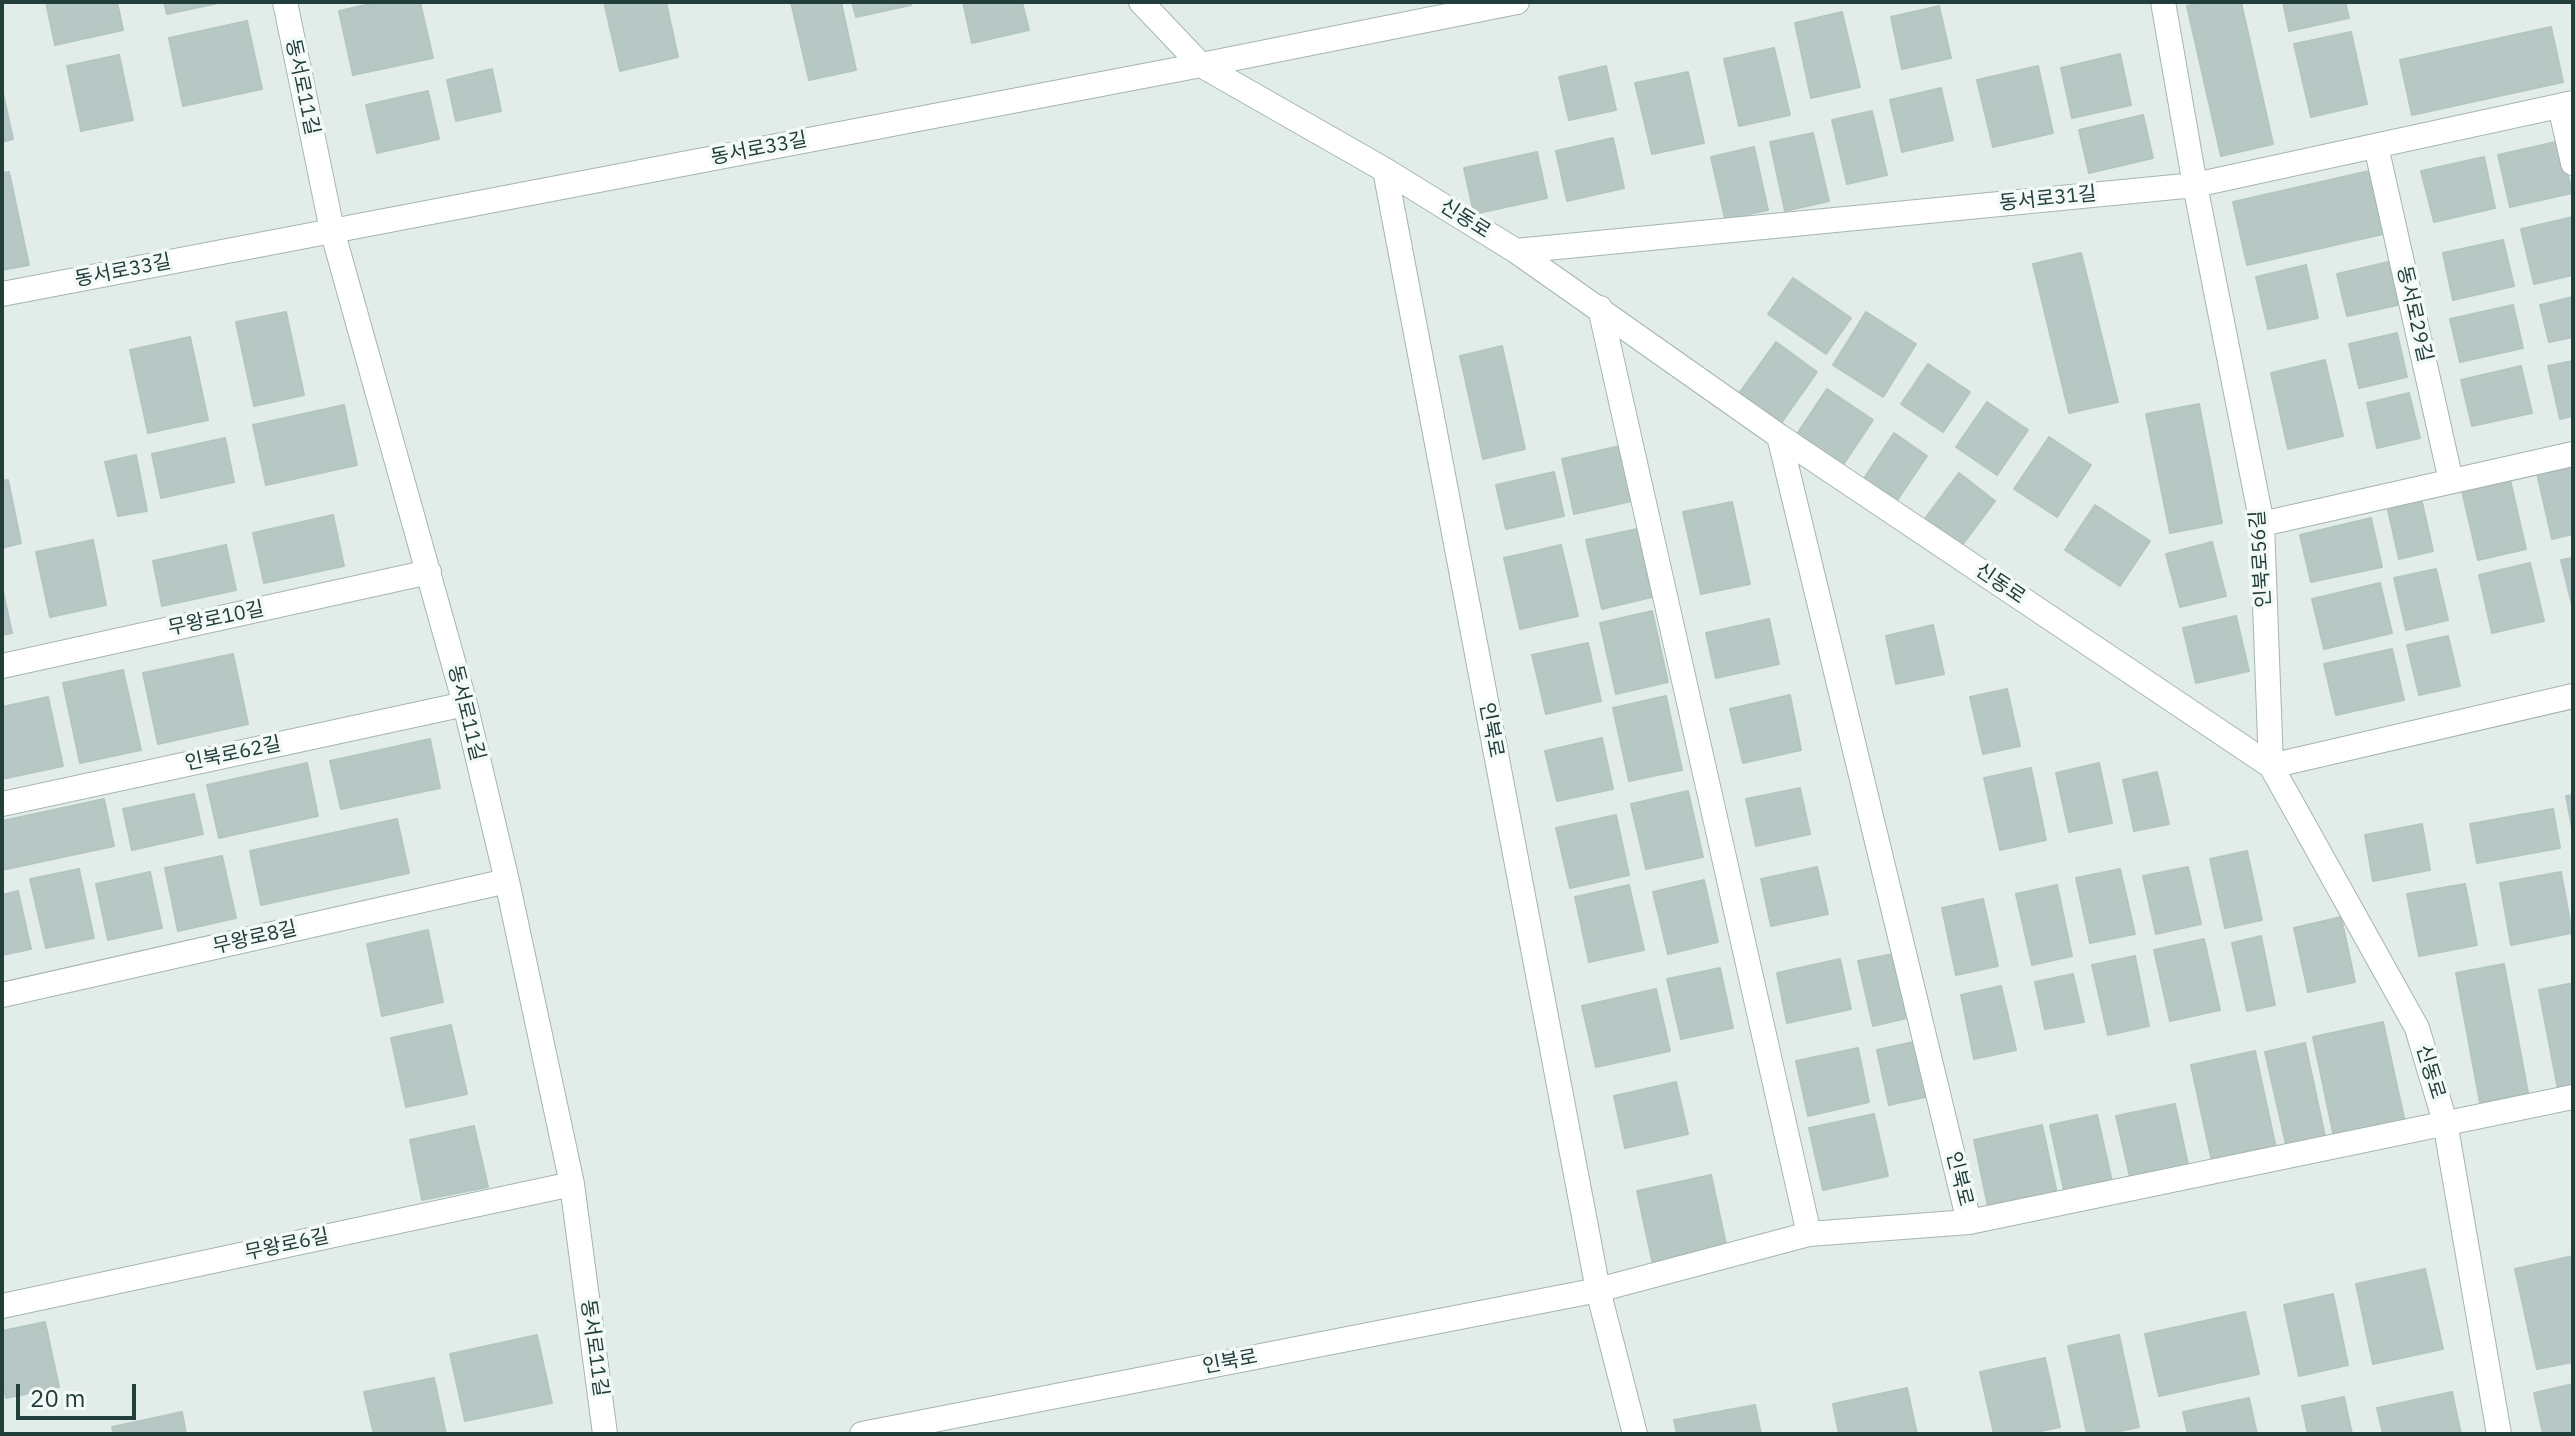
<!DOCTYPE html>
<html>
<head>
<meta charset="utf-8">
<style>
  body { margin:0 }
  #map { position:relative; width:2575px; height:1436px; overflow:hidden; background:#e2edea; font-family:"IBM Plex Sans",sans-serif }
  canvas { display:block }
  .frame { position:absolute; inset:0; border:4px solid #213e3b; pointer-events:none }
  .scale { position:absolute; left:16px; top:1384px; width:120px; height:36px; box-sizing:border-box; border:4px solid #213e3b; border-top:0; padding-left:10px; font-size:24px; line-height:28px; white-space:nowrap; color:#213e3b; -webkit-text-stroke:6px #f3f9f7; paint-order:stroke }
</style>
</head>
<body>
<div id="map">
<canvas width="2575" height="1436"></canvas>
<div class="frame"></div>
<div class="scale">20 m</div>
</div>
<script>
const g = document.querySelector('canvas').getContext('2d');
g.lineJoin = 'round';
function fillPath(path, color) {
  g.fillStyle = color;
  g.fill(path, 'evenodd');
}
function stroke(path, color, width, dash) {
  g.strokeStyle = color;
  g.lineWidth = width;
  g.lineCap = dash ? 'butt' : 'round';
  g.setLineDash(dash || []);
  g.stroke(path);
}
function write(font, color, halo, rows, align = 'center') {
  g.font = font + ' "IBM Plex Sans","Noto Sans KR",sans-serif';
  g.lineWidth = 7;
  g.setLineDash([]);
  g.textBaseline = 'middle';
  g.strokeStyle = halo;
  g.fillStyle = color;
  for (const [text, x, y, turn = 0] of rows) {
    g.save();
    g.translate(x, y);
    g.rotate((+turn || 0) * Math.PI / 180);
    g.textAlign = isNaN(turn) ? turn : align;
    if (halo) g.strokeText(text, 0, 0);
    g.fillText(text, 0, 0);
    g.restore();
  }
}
const building = new Path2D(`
  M 46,2 L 117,2 L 123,30 L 55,45 Z
  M 164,2 L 223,2 L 167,14 Z
  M 379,2 L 420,2 L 433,58 L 353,75 L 339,11 Z
  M 604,2 L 666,2 L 678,57 L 620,71 Z
  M 791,2 L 841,2 L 856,70 L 809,80 Z
  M 852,2 L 910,2 L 911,5 L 856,17 Z
  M 963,2 L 1022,2 L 1029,30 L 972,43 Z
  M 2206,2 L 2241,2 L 2273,144 L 2221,156 L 2187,6 Z
  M 2283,2 L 2345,2 L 2349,18 L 2289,31 Z
  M 1939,6 L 1951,58 L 1902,69 L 1891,17 Z
  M 1842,12 L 1860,87 L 1811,98 L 1795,23 Z
  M 247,21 L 262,89 L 183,106 L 169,38 Z
  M 2551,27 L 2563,82 L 2412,115 L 2400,60 Z
  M 2351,32 L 2367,104 L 2311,117 L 2294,44 Z
  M 1774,48 L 1790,115 L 1739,126 L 1724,59 Z
  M 2120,54 L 2131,105 L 2072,118 L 2061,68 Z
  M 119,55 L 133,120 L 81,131 L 67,66 Z
  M 1606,66 L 1616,110 L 1569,120 L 1559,77 Z
  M 2038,66 L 2053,133 L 1993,147 L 1977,80 Z
  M 492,69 L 501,111 L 456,121 L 447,80 Z
  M 1688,72 L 1704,143 L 1652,154 L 1635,83 Z
  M 1941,88 L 1953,140 L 1902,152 L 1890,100 Z
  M 2,89 L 13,139 L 2,142 Z
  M 428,91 L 439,139 L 377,153 L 366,105 Z
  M 1872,111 L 1887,175 L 1847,184 L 1832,120 Z
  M 2143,115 L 2153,158 L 2089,173 L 2079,130 Z
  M 1813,133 L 1829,201 L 1785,211 L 1770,142 Z
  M 1613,138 L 1624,188 L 1567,201 L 1556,151 Z
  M 2560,141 L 2572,193 L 2510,207 L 2498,155 Z
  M 1754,147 L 1768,210 L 1725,219 L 1711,157 Z
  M 1537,152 L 1547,198 L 1474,214 L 1464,168 Z
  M 2484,157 L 2495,208 L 2434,222 L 2421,171 Z
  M 2369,171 L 2383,234 L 2247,265 L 2233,202 Z
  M 9,172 L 29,265 L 2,270 L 2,173 Z
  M 2573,217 L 2573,275 L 2534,284 L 2521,229 Z
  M 2503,240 L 2514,286 L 2453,300 L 2443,253 Z
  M 2081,253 L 2118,402 L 2069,413 L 2033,264 Z
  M 2388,262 L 2398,305 L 2347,316 L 2337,274 Z
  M 2306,265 L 2318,318 L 2268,329 L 2256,277 Z
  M 1793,278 L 1851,318 L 1826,354 L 1768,314 Z
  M 2573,297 L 2573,337 L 2549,342 L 2540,305 Z
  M 2513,305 L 2523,348 L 2460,362 L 2450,319 Z
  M 286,312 L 304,395 L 254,406 L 236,322 Z
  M 1866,312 L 1916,344 L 1883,397 L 1833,365 Z
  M 2397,333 L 2407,377 L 2359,388 L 2349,344 Z
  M 190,337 L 208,420 L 148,433 L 130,350 Z
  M 1776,342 L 1817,372 L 1777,429 L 1735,399 Z
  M 1502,346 L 1525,449 L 1483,459 L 1460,356 Z
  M 2325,360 L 2343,436 L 2288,449 L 2271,373 Z
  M 2573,361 L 2573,416 L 2560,419 L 2548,366 Z
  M 1928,364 L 1970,392 L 1943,432 L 1901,404 Z
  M 2521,366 L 2532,413 L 2472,426 L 2461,380 Z
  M 1827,389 L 1873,420 L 1841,468 L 1795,437 Z
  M 2409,393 L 2420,438 L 2377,448 L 2367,403 Z
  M 1987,402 L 2028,430 L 1997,475 L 1956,447 Z
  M 2199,404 L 2222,523 L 2170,533 L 2146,414 Z
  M 344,405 L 357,465 L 266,485 L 253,425 Z
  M 1894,433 L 1927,456 L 1896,502 L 1863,480 Z
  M 2049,437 L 2091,465 L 2057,517 L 2014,489 Z
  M 225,438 L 234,482 L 161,498 L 152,454 Z
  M 1620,446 L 1632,501 L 1574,514 L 1562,459 Z
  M 136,455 L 147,511 L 118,516 L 105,462 Z
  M 2573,461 L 2573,534 L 2552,539 L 2536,469 Z
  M 1554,472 L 1564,516 L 1506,529 L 1496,485 Z
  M 1959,473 L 1995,501 L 1960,548 L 1924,520 Z
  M 8,480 L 21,543 L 2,548 L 2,481 Z
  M 2510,480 L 2526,549 L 2478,560 L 2462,491 Z
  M 1732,502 L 1750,584 L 1701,594 L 1683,512 Z
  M 2422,502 L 2433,551 L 2399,559 L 2388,510 Z
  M 2095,505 L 2150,541 L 2120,586 L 2065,550 Z
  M 333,515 L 344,566 L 264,583 L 253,533 Z
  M 2371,518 L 2382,567 L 2311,582 L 2300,535 Z
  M 1637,529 L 1652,597 L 1602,609 L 1586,540 Z
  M 93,540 L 106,605 L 50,617 L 36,552 Z
  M 2212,542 L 2226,596 L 2180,607 L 2166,554 Z
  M 226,545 L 236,590 L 162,606 L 153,561 Z
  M 1561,545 L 1578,616 L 1520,629 L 1504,558 Z
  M 2573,558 L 2573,609 L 2561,560 Z
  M 2530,563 L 2544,621 L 2492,633 L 2479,575 Z
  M 2436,569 L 2448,620 L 2406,630 L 2394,578 Z
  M 2380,583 L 2392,633 L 2324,649 L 2312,599 Z
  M 2,587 L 12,633 L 2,635 Z
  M 1652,611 L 1668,682 L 1616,694 L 1600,623 Z
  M 2236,616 L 2249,671 L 2196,683 L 2183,628 Z
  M 1769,619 L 1779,664 L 1716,678 L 1706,633 Z
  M 1933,625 L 1944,674 L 1896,684 L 1886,636 Z
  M 2448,636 L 2460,686 L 2419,695 L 2407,645 Z
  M 1588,643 L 1601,701 L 1546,714 L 1532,655 Z
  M 2392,649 L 2404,700 L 2336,715 L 2324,664 Z
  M 233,654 L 248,724 L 158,744 L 143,673 Z
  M 123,670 L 141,750 L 80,763 L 63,683 Z
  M 2007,689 L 2020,746 L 1983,754 L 1970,697 Z
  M 1790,695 L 1801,750 L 1743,763 L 1730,709 Z
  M 1666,696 L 1682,770 L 1629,781 L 1613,708 Z
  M 48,697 L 63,766 L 2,779 L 2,707 Z
  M 1602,738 L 1613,789 L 1557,801 L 1545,751 Z
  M 430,739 L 440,788 L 341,809 L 330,761 Z
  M 307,763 L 318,816 L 219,838 L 207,785 Z
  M 2099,763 L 2112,823 L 2069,832 L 2056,773 Z
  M 2031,768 L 2046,840 L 2000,850 L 1984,778 Z
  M 2157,772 L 2169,824 L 2134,831 L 2123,780 Z
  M 1800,788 L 1810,834 L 1756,846 L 1746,799 Z
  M 1688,791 L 1703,857 L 1646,869 L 1631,804 Z
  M 194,794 L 203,834 L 132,850 L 123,809 Z
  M 2573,795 L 2573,833 L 2566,796 Z
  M 104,799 L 114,846 L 2,870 L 2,821 Z
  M 2553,809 L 2560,848 L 2477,863 L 2470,824 Z
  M 1616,815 L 1629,875 L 1570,888 L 1556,828 Z
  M 397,819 L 409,873 L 261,905 L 250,851 Z
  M 2422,824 L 2430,870 L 2373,881 L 2365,835 Z
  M 2247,851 L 2262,920 L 2225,928 L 2210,859 Z
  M 222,856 L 236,918 L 178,931 L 165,868 Z
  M 1817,867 L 1828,914 L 1771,926 L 1761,879 Z
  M 2188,867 L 2201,924 L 2156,934 L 2143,876 Z
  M 79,869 L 94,938 L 46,948 L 30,879 Z
  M 2120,869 L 2135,934 L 2090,943 L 2076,878 Z
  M 150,872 L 162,928 L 108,940 L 96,884 Z
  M 2561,872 L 2572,933 L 2511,945 L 2500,883 Z
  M 1704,880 L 1718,942 L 1668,954 L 1653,892 Z
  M 2465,884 L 2477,945 L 2419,956 L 2407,894 Z
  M 1629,885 L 1644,950 L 1589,962 L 1575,897 Z
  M 2057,885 L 2072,956 L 2032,965 L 2016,894 Z
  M 18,891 L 31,949 L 2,955 L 2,895 Z
  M 1983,899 L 1998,966 L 1956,975 L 1942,908 Z
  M 2341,917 L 2355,982 L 2308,992 L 2294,928 Z
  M 428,930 L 443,1002 L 382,1016 L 367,944 Z
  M 2261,936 L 2275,1005 L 2247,1011 L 2232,943 Z
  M 2204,939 L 2220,1010 L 2170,1021 L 2154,950 Z
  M 1893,954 L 1907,1018 L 1873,1026 L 1858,961 Z
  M 2135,956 L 2149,1026 L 2108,1035 L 2092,965 Z
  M 1840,959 L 1851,1009 L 1787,1023 L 1777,973 Z
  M 2504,964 L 2528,1093 L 2480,1103 L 2456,973 Z
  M 1720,968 L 1733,1028 L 1681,1039 L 1667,979 Z
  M 2073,974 L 2084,1022 L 2045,1029 L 2035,982 Z
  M 2573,983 L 2573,1093 L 2559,1095 L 2539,990 Z
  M 2001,986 L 2016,1050 L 1974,1059 L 1961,995 Z
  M 1656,989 L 1670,1051 L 1596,1067 L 1582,1006 Z
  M 2383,1022 L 2406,1127 L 2335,1142 L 2313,1037 Z
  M 451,1025 L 467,1094 L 406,1107 L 391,1038 Z
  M 1918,1041 L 1930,1096 L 1889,1105 L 1877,1050 Z
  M 2305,1043 L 2326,1141 L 2287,1149 L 2265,1052 Z
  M 1858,1048 L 1869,1102 L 1808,1116 L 1796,1061 Z
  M 2255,1051 L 2276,1148 L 2212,1162 L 2191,1065 Z
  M 1676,1082 L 1688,1134 L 1625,1148 L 1614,1096 Z
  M 2175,1104 L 2190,1174 L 2132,1186 L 2116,1116 Z
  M 1874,1114 L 1888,1176 L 1823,1190 L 1809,1128 Z
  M 2097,1115 L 2114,1190 L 2066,1200 L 2050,1125 Z
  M 2042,1125 L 2059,1202 L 1990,1216 L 1974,1140 Z
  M 474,1126 L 488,1187 L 422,1200 L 410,1140 Z
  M 1711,1175 L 1727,1249 L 1653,1265 L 1637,1191 Z
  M 2573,1256 L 2573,1362 L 2537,1369 L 2515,1269 Z
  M 2425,1269 L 2443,1349 L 2373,1364 L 2356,1284 Z
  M 2333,1294 L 2348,1365 L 2299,1376 L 2284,1305 Z
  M 2245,1312 L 2259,1374 L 2159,1396 L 2145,1334 Z
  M 45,1322 L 59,1387 L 6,1398 L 2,1382 L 2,1331 Z
  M 537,1335 L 552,1403 L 465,1421 L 450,1354 Z
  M 2119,1335 L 2139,1427 L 2106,1434 L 2087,1434 L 2068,1346 Z
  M 2045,1358 L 2060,1427 L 2028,1434 L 1994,1434 L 1980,1372 Z
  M 434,1378 L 446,1434 L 374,1434 L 364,1392 Z
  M 2573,1384 L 2573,1434 L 2543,1434 L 2534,1393 Z
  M 1907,1388 L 1917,1434 L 1839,1434 L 1833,1404 Z
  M 2452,1392 L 2461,1434 L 2383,1434 L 2377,1408 Z
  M 2344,1397 L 2352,1434 L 2308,1434 L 2302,1406 Z
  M 2249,1398 L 2257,1434 L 2188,1434 L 2183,1412 Z
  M 1755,1405 L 1761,1434 L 1677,1434 L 1674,1420 Z
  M 182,1412 L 186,1434 L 114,1434 L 112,1427 Z`);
const minor = new Path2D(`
  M 285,2 L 332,230 L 465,704 L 507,881 L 572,1184 L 605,1434
  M 1141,2 L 1201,65 L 1385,170 L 1516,251 L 1779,436 L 2271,766 L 2417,1028 L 2445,1122 L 2499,1434
  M 2163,2 L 2195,185 L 2262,524 L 2271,766 L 2573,696
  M 2560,106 L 2573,163
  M 2376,146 L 2451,481
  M 1385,170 L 1598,1290 L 1635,1434
  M 1516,251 L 2195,185 L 2573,103
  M 2,294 L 1201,65 L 1517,2
  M 1600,308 L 1809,1234
  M 1779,436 L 1969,1222
  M 2262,524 L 2573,454
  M 2,666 L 429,572
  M 2,804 L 465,704
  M 2,995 L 507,881
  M 2,1306 L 572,1184`);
const tertiary = new Path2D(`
  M 862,1434 L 1598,1290 L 1809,1234 L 1969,1222 L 2573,1097`);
const streetNames = [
  ["동서로11길",302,87,78],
  ["동서로33길",759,149,-11],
  ["동서로31길",2048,199,-6],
  ["신동로",1465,219,32],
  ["동서로33길",123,271,-11],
  ["동서로29길",2414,314,77],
  ["인북로56길",2261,559,-94],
  ["신동로",2000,584,34],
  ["무왕로10길",216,619,-12],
  ["동서로11길",466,713,76],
  ["인북로",1491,730,79],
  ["인북로62길",233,754,-12],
  ["무왕로8길",255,938,-13],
  ["신동로",2430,1072,73],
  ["인북로",1959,1179,76],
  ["무왕로6길",287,1245,-12],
  ["동서로11길",594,1348,82],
  ["인북로",1230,1362,-11]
];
fillPath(building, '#b7c7c3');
stroke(building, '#b4c6c2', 2);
stroke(minor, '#a4b5b2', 26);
stroke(tertiary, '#a4b5b2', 26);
stroke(minor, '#fff', 24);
stroke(tertiary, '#fff', 24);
write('20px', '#213e3b', '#f3f9f7', streetNames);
</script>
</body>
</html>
